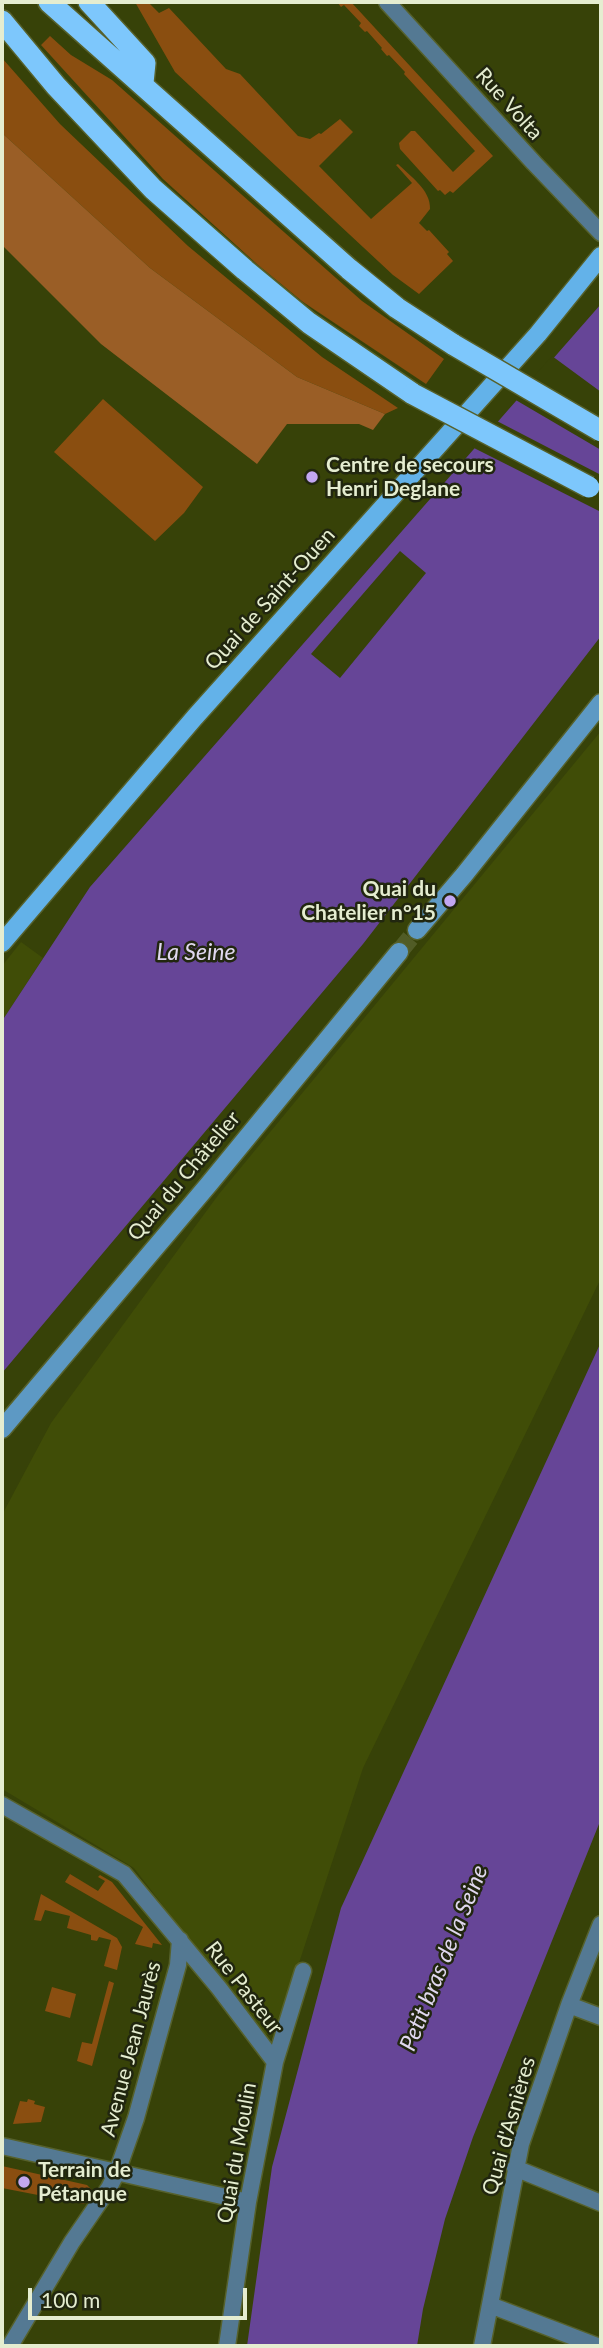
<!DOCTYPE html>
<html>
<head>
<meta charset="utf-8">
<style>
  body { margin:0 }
  #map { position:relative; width:603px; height:2348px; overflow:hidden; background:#374208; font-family:Lato,sans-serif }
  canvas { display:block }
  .frame { position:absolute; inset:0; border:4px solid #e5edd0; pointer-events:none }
  .scale { position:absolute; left:28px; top:2288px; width:219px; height:32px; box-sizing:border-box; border:4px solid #e5edd0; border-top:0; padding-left:9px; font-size:21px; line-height:24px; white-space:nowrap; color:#e5edd0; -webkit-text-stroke:5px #21260f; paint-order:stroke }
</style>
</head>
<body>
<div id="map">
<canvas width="603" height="2348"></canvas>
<div class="frame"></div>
<div class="scale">100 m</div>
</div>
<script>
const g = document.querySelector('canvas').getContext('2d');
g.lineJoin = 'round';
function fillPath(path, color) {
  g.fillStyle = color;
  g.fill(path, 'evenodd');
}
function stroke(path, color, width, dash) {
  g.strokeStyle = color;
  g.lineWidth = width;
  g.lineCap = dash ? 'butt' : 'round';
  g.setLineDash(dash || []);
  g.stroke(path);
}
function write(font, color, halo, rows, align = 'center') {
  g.font = font + ' Lato,sans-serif';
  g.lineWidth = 5;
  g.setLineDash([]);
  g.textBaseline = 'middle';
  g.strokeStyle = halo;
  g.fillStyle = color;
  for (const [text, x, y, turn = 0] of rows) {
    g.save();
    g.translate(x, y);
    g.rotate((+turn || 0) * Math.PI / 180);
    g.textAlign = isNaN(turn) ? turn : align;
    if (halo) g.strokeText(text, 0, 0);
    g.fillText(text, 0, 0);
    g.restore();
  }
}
const built = new Path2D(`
  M 601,731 L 601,1278 L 363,1768 L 276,2033 L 262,2035 L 134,1868 L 2,1789 L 2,1515 L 51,1423 L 219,1194 Z
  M 21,942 L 43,958 L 2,1021 L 2,966 Z`);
const green = new Path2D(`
  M 135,2 L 148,2 L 159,13 L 169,8 L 226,69 L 240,74 L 298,136 L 310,139 L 319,133 L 321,134 L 340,119 L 353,132 L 319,166 L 371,219 L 412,183 L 396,165 L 398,164 C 410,176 431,190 430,209 L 419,223 L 427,231 L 429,230 L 449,252 L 447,254 L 453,261 L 419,294 L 393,275 L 175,72 Z
  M 337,2 L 351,2 L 493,156 L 453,193 L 450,191 L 445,195 L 440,190 L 438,191 L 400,149 L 399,143 L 411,131 L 415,131 L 453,172 L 475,151 L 404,74 L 405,72 L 389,55 L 387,56 L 381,49 L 382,48 L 367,31 L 365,32 L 359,26 L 361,23 L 344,5 L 341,7 Z
  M 50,36 L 71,55 L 112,80 L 362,301 L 444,359 L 426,384 L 303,302 L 258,265 L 163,179 L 41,45 Z
  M 2,58 L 60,124 L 188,246 L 322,357 L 398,408 L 385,414 L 297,377 L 150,268 L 2,133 Z
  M 103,399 L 203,487 L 184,513 L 155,541 L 54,452 Z
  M 70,1874 L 98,1891 L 105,1881 L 98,1877 L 100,1875 L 112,1882 L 162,1945 L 153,1943 L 152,1948 L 135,1944 L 143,1927 L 65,1882 Z
  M 41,1894 L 117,1938 L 122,1947 L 117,1970 L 104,1966 L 111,1940 L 99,1937 L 97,1941 L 91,1940 L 91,1935 L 67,1928 L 70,1916 L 45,1910 L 41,1921 L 34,1920 Z
  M 109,1981 L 114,1983 L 92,2066 L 77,2061 L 82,2042 L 92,2044 Z
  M 52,1987 L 76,1994 L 70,2018 L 45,2011 Z
  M 28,2099 L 35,2101 L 34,2104 L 45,2107 L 41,2122 L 13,2124 L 20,2101 L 27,2102 Z
  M 2,2166 L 87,2185 L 93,2191 L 84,2204 L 2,2188 Z`);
const forest = new Path2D(`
  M 2,133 L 150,268 L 297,377 L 385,414 L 373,430 L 359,424 L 287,424 L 257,464 L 101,344 L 2,245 Z`);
const water = new Path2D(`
  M 601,304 L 601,636 L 363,944 L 2,1373 L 2,1021 L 90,887 Z
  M 601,1342 L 601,1819 L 473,2137 L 445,2219 L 423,2309 L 417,2346 L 247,2346 L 272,2167 L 341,1908 Z`);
const pier = new Path2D(`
  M 552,356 L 601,392 L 601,450 L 514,399 Z
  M 495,420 L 601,475 L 601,512 L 472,447 Z
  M 400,551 L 426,573 L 340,678 L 311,654 Z`);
const secondaryTunnel = new Path2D(`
  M 399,952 L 417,930`);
const street = new Path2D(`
  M 387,2 L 534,163 L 601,233
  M 2,1805 L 124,1874 L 219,1988 L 275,2062
  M 569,2005 L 601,2017
  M 2,2146 L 248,2202
  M 515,2168 L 601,2203
  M 490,2305 L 597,2346
  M 10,2346 L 72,2242 L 109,2188 L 117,2172 L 136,2118 L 178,1965 L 180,1940
  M 227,2346 L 248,2202 L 275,2062 L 303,1971
  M 482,2346 L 521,2144 L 569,2005 L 601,1924`);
const secondary = new Path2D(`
  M 417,930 L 464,875 L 601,703
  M 2,1429 L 209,1184 L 399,952`);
const primary = new Path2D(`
  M 2,943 L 195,717 L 538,334 L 601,256`);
const highway = new Path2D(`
  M 49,2 L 349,269 L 397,308 L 454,345
  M 89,2 L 145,63 L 143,83
  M 2,21 L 56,86 L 153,189 L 245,270 L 309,323 L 413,394`);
const highwayBridge = new Path2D(`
  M 454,345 L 601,431
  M 413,394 L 589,487`);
const markers = [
  [312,477,7,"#c2a7f2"],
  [450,901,7,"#c2a7f2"],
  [24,2182,7,"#c2a7f2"]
];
const streetNames = [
  ["Rue Volta",509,104,48],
  ["Quai de Saint-Ouen",270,599,-48],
  ["Quai du Châtelier",184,1176,-50],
  ["Rue Pasteur",244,1988,52],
  ["Avenue Jean Jaurès",131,2049,-75],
  ["Quai d'Asnières",509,2126,-74],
  ["Quai du Moulin",237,2153,-80]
];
const poiNames = [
  ["Centre de secours",326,465],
  ["Henri Deglane",326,489],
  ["Quai du",436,889,"right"],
  ["Chatelier n°15",436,913,"right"],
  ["Terrain de",38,2170],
  ["Pétanque",38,2194]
];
const waterNames = [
  ["La Seine",196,953],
  ["Petit bras de la Seine",444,1958,-68]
];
fillPath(built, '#404d07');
fillPath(green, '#8a4e10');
fillPath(forest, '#9a5e26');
fillPath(water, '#664597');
fillPath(pier, '#374208');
stroke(secondaryTunnel, '#515c26', 18, [18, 9]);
stroke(street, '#56612c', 19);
stroke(secondary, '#56612c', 21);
stroke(primary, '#56612c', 21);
stroke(highway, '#56612c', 24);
stroke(street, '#547993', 16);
stroke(secondary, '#5d99c4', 18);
stroke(primary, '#63b2e9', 18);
stroke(highway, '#7dc7fc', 21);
stroke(highwayBridge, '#56612c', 24, []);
stroke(highwayBridge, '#7dc7fc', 21);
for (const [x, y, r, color] of markers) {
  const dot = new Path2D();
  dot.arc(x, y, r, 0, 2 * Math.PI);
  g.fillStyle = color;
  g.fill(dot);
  stroke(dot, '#21260f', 2.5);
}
write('21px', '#e5edd0', '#21260f', streetNames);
write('bold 21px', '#e5edd0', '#21260f', poiNames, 'left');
write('italic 23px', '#e0d8ef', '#21260f', waterNames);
</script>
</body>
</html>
